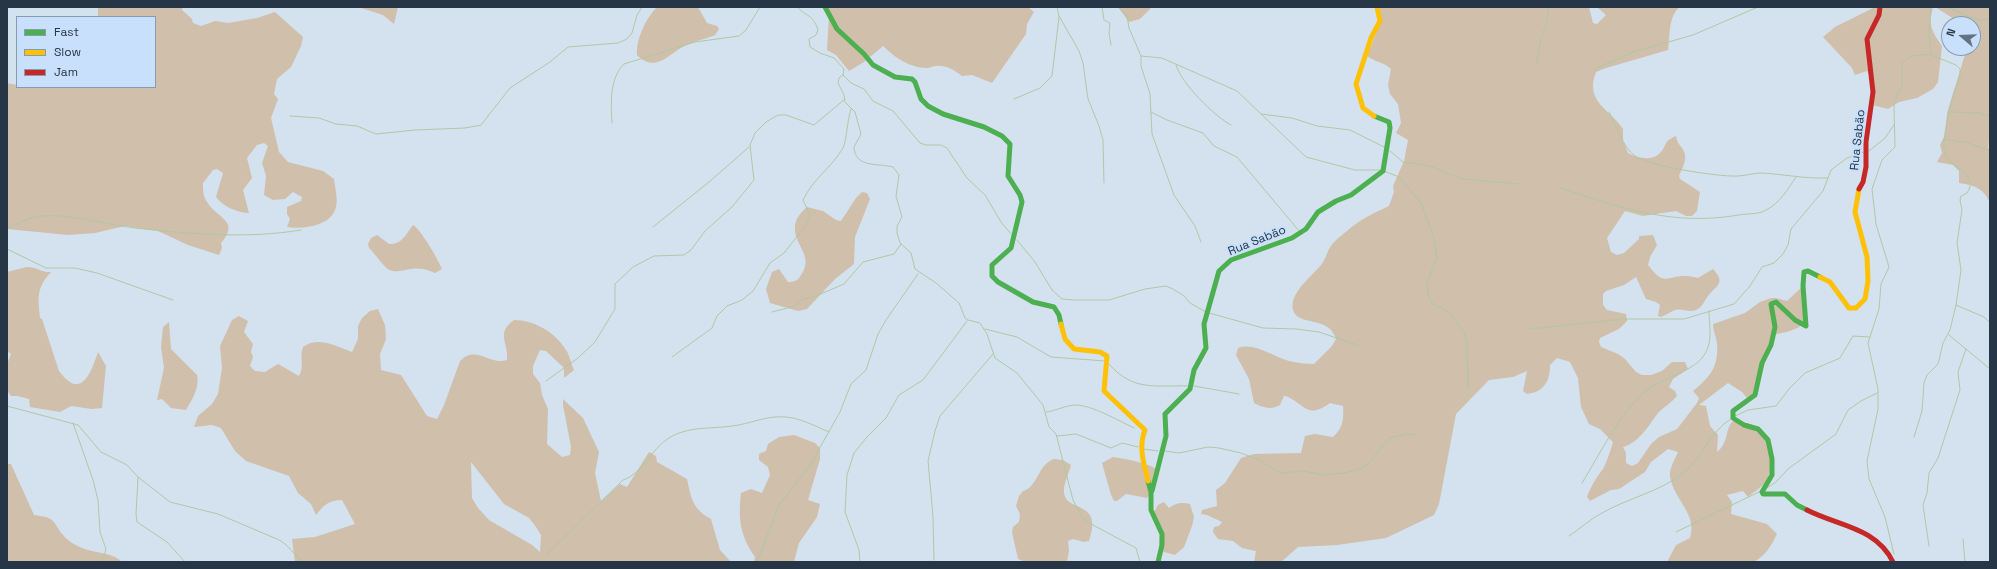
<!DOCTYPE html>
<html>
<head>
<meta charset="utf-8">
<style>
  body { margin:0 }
  #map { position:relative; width:1997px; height:569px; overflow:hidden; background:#d4e1ef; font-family:"Space Grotesk",sans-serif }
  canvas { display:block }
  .frame { position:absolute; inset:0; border:8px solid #263647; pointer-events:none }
  .legend { position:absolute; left:16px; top:16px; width:140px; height:72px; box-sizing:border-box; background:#c8e0fb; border:1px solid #879cb3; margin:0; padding:5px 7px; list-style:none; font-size:12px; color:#263647 }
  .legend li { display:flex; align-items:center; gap:8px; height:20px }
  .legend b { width:20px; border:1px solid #879cb3 }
  .north { position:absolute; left:1941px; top:16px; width:40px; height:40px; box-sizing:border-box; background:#c8e0fb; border:1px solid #879cb3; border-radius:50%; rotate:289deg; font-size:11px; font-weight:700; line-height:16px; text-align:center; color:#263647 }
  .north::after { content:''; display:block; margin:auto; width:14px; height:18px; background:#637282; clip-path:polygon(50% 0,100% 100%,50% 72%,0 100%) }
</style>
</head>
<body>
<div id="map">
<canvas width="1997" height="569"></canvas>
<div class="frame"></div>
<ul class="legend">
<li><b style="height:5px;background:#4caf50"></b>Fast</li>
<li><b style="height:5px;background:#ffc107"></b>Slow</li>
<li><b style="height:5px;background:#c62828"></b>Jam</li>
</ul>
<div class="north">N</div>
</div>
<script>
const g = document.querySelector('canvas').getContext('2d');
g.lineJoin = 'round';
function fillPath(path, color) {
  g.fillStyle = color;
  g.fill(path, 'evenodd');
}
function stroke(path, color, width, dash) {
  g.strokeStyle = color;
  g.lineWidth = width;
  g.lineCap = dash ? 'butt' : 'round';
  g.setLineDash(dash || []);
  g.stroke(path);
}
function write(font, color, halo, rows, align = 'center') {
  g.font = font + ' "Space Grotesk",sans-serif';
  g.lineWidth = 4;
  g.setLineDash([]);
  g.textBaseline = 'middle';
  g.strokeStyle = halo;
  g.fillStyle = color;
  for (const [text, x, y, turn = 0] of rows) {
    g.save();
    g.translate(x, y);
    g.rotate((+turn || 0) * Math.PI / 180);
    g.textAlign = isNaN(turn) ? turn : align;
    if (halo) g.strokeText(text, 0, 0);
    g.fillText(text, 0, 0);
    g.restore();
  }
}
const green = new Path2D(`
  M 98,7 L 183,7 L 182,10 L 192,19 L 193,23 L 201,26 L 215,21 L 228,23 L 257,18 L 275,12 L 303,37 L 301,46 L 291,67 L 277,79 L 274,94 L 278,99 L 271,118 L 279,152 L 288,162 L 323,171 L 334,179 C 335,189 339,201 335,210 C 328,227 302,229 287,227 L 290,219 L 287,214 L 287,207 L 301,201 L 302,197 L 293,192 L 285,199 L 273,200 L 264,195 L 266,176 L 262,163 L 268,146 L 264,143 L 257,145 L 247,158 L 252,178 L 243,190 L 249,213 C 238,213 222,206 216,197 L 223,173 L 217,169 L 213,170 L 203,183 C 203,190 203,196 207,202 C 216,218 241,220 221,243 L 222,248 L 219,255 L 188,245 L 158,231 L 125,226 L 95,233 L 68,235 L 7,229 L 7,83 L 17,85 L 17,87 L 155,87 L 155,17 L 98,17 Z
  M 358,7 L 398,7 L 394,24 L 383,15 Z
  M 657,7 L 698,7 L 707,23 L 717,26 L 719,29 L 715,35 C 707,39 697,40 689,44 C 670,51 657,75 637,55 C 636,39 646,18 657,7 Z
  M 823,7 L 1028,7 L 1034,12 L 1027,24 L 1026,34 L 992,83 L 972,75 L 962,76 C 954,70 946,65 936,66 C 933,66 930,68 927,68 C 910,68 894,57 883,46 L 864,62 L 849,71 L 836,55 L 827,50 L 829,15 Z
  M 1118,7 L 1152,7 L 1140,19 L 1129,22 Z
  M 1378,7 L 1589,7 L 1593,23 L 1597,24 L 1606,15 L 1597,7 L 1680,7 C 1668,15 1670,38 1668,50 L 1606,68 L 1596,72 C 1584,102 1611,110 1623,129 L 1623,140 L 1628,153 C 1637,158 1653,162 1661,152 C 1668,143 1663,142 1676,136 C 1677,142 1678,143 1682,148 C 1689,158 1683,166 1679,176 L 1680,179 L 1700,192 L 1697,211 L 1692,216 L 1686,216 L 1676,211 L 1643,216 L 1625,211 L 1607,238 L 1611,252 L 1617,255 L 1624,253 L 1639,239 L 1639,236 L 1653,235 L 1657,245 L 1650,257 L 1648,265 C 1665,287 1664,276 1686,276 C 1690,276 1694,277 1698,278 L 1713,269 C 1726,283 1717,285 1708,296 C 1704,301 1703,307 1696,310 C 1689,313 1682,308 1675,310 C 1670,312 1666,315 1661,317 L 1658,316 L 1660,305 L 1656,302 L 1646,299 L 1636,277 L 1624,285 L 1606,291 L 1603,294 L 1603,305 L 1607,310 L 1626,314 L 1627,321 L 1619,329 L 1600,338 L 1599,342 L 1601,347 L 1618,354 L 1625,359 L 1636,372 L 1642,375 L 1651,375 L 1662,371 L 1672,362 L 1685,362 L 1688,369 L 1673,379 L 1669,387 L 1675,391 L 1677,396 C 1671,403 1664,407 1658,413 C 1648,426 1640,442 1623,447 L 1626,453 L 1626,463 L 1632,466 L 1638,463 L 1651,444 L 1659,437 L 1677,429 L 1697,403 L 1699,398 L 1693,391 C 1710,377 1719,367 1717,343 C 1716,336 1713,331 1713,324 L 1745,313 L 1760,302 L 1771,298 L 1776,298 L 1787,301 L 1802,287 C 1806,324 1812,327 1773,335 L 1756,394 L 1747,398 L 1742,392 L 1728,383 L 1699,405 L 1706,406 L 1710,426 L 1718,435 L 1717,452 C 1730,441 1724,430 1733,421 C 1742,422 1752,423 1759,429 C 1772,437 1774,469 1766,481 C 1762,488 1754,491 1748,497 L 1743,491 L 1727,495 L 1732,502 L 1731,514 L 1767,524 L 1777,534 C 1771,546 1766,555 1754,562 L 1667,562 L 1676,545 L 1690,538 C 1698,514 1673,499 1670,476 C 1669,469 1675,459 1678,452 L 1668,449 L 1651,462 L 1645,472 L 1619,489 L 1611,490 L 1590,501 L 1587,497 C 1591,486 1596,478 1603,469 C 1607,462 1611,449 1613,442 L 1600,429 L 1589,424 L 1581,407 L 1578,378 L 1570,362 L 1557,358 L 1550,365 C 1550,381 1544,392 1527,394 L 1523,391 L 1527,371 L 1513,377 L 1489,380 L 1456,414 L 1439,504 L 1434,515 L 1386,538 L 1337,545 L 1298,547 L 1281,562 L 1254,562 L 1256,551 L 1242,548 L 1233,541 L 1218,539 L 1213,532 L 1214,527 L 1219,526 L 1222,522 L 1207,515 L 1201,514 L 1202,510 L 1217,506 L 1216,490 L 1225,483 L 1241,458 L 1254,454 L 1301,453 L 1305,436 L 1315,434 L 1333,437 C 1343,428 1344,419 1343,406 L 1330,403 C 1307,420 1305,404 1286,396 L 1284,396 L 1280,405 C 1271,410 1263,408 1254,403 L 1249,379 L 1236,355 L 1238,348 C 1255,342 1273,357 1289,361 C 1297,363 1306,364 1314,364 L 1332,346 L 1336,339 C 1329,315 1298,327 1293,310 C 1289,293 1312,276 1321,265 C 1326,259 1327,251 1331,246 C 1335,240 1342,235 1347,231 C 1359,220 1374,213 1389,206 L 1394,192 L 1393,186 L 1404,161 L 1408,140 L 1396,133 L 1401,123 L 1398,104 L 1390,94 L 1388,85 L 1391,69 C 1384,62 1375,62 1367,56 L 1380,24 Z
  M 1875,7 L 1933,7 C 1928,26 1932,31 1942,46 L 1938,82 L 1933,89 L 1917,98 L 1899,102 L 1888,109 L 1872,105 L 1869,75 L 1867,71 L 1855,75 L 1852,68 L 1823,37 L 1835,27 Z
  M 1935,7 L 1990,7 L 1990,132 L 1988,148 L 1990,149 L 1990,203 C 1984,188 1973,185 1959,183 L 1959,171 L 1953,165 L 1937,162 L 1942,153 L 1940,145 L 1945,135 L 1947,113 L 1967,48 L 1973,48 L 1973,24 L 1962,24 Z
  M 862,192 L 867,193 L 870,199 L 855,237 L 854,264 L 835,279 L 807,309 L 798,311 L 770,303 L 766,289 L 772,272 L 779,269 L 788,282 C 794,282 798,281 801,275 C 815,256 793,245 795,226 C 796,218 801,212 807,207 L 823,211 L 836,220 L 841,221 L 856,198 Z
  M 413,225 C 420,228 439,261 442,269 L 435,273 C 414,262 401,275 390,270 C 385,269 374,252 369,248 L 368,244 L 371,238 L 377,235 L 389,244 C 402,245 406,234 413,225 Z
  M 27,267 C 37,267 42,273 51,272 C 36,288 38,298 40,318 L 42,319 L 59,371 C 81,401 91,373 98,352 L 106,366 L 102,408 L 92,409 L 71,406 L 60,412 L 30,407 L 29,399 L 17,396 L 11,396 L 7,390 L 7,364 L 11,354 L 7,351 L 7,272 Z
  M 378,309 L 385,325 L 386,339 L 380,354 L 381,370 L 401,375 L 427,416 L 437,419 L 444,405 L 460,361 C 476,344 490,366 507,360 C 509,342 495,334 514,320 C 534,320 555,332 566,350 C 570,356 571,364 574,370 L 564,378 L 564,368 L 546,351 L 540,350 L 533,366 L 533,374 L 540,383 L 542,395 L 548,409 L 547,444 L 562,457 L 570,455 L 571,447 L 563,405 L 563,399 L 583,418 L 599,452 L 595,473 L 601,501 L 620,484 L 627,487 L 649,452 L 656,456 L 657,462 L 687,479 C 691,497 692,509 711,519 L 720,550 L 731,562 L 295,562 L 292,539 L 315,537 L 355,524 L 342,500 C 329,500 324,505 316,515 L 311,504 L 298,493 L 289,476 L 246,461 L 235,451 L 221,428 L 212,425 L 194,427 L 198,416 L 212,404 L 218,394 L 222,368 L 220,346 L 232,320 L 239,316 L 248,321 L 244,332 L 253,344 L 251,352 L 253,357 L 250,366 L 255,371 L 265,372 L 278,364 L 299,376 C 305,366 299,357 303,347 C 319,336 335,346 352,352 L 358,339 L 358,326 L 362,318 L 370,311 ZM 471,462 L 504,504 L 529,518 L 534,524 L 541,535 L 540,552 L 532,545 L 489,520 L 478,508 L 472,498 Z
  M 169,322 L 171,349 L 197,375 C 200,387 192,400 186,410 L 171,408 L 162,399 L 157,400 L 164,368 L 161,347 L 163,327 Z
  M 794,435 L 815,443 L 820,448 L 820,459 L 808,500 L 820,504 L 817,517 L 799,543 L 794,562 L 754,562 L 755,557 C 740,535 738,519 741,493 L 751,489 L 762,493 L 770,475 L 768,467 L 759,460 L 759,454 L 766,451 L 768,444 L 779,437 Z
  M 1113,457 C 1125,459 1146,462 1156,469 L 1151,492 L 1147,498 L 1126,494 L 1117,501 L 1114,501 L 1111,495 L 1102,463 Z
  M 1054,459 L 1063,460 L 1071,465 C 1069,473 1063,485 1064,492 C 1065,513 1104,499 1089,541 L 1084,542 L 1073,539 L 1068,541 L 1069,551 L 1067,562 L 1026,562 L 1018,559 L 1012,532 L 1013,527 L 1019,522 L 1020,514 L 1016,506 L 1019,496 L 1023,491 C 1039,486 1037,465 1054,459 Z
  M 7,464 L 11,464 L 34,515 C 38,516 43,516 46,517 C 56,520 57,529 63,535 C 66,539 73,544 78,546 C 92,554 111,551 122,562 L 7,562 Z
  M 1164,502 L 1169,508 C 1175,503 1182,502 1190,504 L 1194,517 L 1192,526 L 1184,547 L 1175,555 L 1164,552 L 1159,548 L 1160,534 L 1154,512 L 1158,505 Z`);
const stream = new Path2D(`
  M 798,7 C 802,15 813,13 818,30 L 816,35 L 809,39 L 810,47 L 820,53 L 834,58 L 844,69 L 843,75 L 851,83 L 864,89 L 873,101 L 893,111 L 920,143 L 926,145 L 941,145 L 947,148 L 967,178 L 985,195 L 1001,222 L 1011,234
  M 1057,7 L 1059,16 L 1079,51 L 1083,63 L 1088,99 L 1099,126 L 1103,140 L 1104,183
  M 1102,7 L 1104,20 L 1110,23 L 1109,33 L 1111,45
  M 1118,7 L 1127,15 L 1129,28 L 1141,56 L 1141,66 L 1150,94 L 1152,134 L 1174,195 L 1195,226 L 1201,242
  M 1469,7 L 1470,8
  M 1946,7 L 1978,20 L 1990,19
  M 1931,54 L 1929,32 L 1931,7
  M 1141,56 L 1162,58 L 1237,91 L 1306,157 L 1355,170 L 1381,170
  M 1176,65 C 1181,83 1214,116 1231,125
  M 1536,65 L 1541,39 L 1548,18 L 1548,7
  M 1595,69 L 1633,52 L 1693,35 L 1758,7
  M 843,75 L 839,78 L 838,83 L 844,95 L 845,102 L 855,112 L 861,134 L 854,147 C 855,168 877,163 893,167 L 899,175 L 896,196 L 902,217 L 897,226 L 897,233 L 900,243 L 911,253 L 915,269 L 936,283 L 959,303 L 965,318 L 968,320 L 980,323 L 987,334 L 995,358 L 1017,373 L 1043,405 L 1049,427 L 1056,434 L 1073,500 L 1082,517 L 1091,524 L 1136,548 L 1140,562
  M 1014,99 L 1040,88 L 1052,76 L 1059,17
  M 1151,112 L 1167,120 L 1203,133 L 1214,146 L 1237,157 L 1300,232
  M 1609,112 C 1616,126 1623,147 1635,156 C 1649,166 1718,177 1737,176 C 1745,176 1753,173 1761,173 C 1783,174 1805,179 1828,178
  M 1951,112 L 1979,113 L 1990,116
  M 1261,114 L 1292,118 L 1317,126 L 1350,130 L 1386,148
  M 290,116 L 319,118 L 336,124 L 357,126 L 376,134 L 415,130 L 465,128 L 481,125 L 510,88 L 550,62 L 568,47 L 618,43 L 627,39 L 632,33 L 637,15 L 642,7
  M 612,123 C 611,104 609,79 624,64 L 695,42 L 739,36 L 746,30 L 760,7
  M 1945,139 L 1968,143 L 1990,151
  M 1390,151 L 1403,162 L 1430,166 L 1462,179 L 1520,184
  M 1869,151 L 1885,138 L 1894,125
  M 1384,171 L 1399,177 L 1421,203 L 1434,238 L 1437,257 L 1427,283 L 1429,298 L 1432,303 L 1450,313 L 1464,333 L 1467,343 L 1468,389
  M 1561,188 C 1623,209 1674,226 1739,215 C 1748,213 1758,215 1766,210 C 1780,203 1788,189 1796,177
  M 653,227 L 709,182 L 749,147
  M 7,228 C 18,224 30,217 41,216 C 66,213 108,225 135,228 C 189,234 247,239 301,230
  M 1017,240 L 1035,262 L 1052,290 L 1062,299 L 1075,300 L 1109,300 L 1145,289 L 1166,286 L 1173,289 L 1184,296 L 1190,303 L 1206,312
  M 7,249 L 46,268 L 75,268 L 97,273 L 173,300
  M 1956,305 L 1984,317 L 1990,323
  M 772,312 L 795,306 L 801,300 L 816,296 L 844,284 L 863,262 L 894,254 L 901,244
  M 1209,313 L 1263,328 L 1297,329 L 1319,332 L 1360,346
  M 985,329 L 1017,337 L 1051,357 L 1105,361
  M 1530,329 L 1623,319 L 1684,319 L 1734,304 L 1750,286 L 1762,267 L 1774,263 L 1783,254 L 1788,245 L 1791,229 L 1823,191 L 1831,170 L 1847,158 L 1864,152
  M 1949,335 L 1990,369
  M 672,357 L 712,328 L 717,316 L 727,306 L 742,300 L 753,291 L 770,263 L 784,253 L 807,224 L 810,215 L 803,200 C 813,179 832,167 843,148 C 847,139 847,121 851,109
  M 1109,364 C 1133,392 1156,385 1189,386
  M 546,381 L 578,358 L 595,342 L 615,309 L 615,284 L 633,267 L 654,256 L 684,255 L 691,250 L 705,231 L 732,207 L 754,180 L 750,145 L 755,133 L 766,122 L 778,115 L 786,115 L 814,125 L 845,99
  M 1194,386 L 1239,394
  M 7,406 L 78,425 L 101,452 L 127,465 L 138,477 L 170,502 L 218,514 L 277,539 C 289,544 294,556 304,562
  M 1046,412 C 1056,411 1066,405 1076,405 C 1092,405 1119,421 1134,428
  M 1735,416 L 1748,410 L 1776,406 L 1789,389 L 1805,373 L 1840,358 L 1853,336 L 1869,337
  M 73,423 L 93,480 L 98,500 L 100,532 L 106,549 L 102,562
  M 1057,436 L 1076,434 L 1111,448 L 1122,443 L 1138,447
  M 1914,437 L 1922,411 L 1924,383 L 1927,375 L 1938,364 L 1943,343 L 1950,330 L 1956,305 L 1961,270 L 1957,243 L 1962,210 L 1960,200 L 1961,196 L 1967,193 C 1981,172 1946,168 1944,150 C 1942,139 1951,104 1954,92 C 1957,84 1961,78 1960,69 L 1956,65 L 1931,55
  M 1143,449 L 1158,451
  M 1165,451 L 1179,453 L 1208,447 L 1219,448 L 1241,453 L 1257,459 L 1281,473 L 1303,471 L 1324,475 L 1344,473 L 1362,468 L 1368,464 L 1389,438 L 1407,434 L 1415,435
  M 138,478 L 136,514 L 137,522 L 167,542 L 185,562
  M 1582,483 C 1600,454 1620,412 1647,390 C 1661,379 1692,371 1702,358 C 1714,343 1709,328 1709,311
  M 1767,488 L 1776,482 L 1788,469 L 1836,434 L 1848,410 L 1861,401 L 1877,393
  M 1676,532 L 1761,491
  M 1569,536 C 1580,529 1590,519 1602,513 C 1628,498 1659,492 1682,474 C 1702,459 1710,431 1731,419
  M 1963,539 L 1965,562
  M 1929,546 L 1923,505 L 1927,493 L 1929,473 L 1938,458 L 1960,390 L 1958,372 L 1966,349
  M 1894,554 L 1885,517 L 1869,479 L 1867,461 L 1878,409 L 1878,389 L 1868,343 L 1879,309 L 1881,284 L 1889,267 L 1876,224 L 1872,189 L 1882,160 L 1895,147 L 1894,107 L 1895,100 L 1902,86 L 1902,63 L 1911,56 L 1931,54
  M 546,555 L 623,480 C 642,474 651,449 669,438 C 688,426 711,429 732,426 C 750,424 767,415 786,417 C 800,418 815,426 829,432
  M 934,560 L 933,516 L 928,461 L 935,431 L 940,416 L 993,354
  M 757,562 L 779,505 L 810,465 L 840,412 L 851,384 L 866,370 L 878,334 L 886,320 L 918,274
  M 860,562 L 859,550 L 845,512 L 847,475 L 854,453 L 867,437 L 886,418 L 899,395 L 923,380 L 967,321`);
const fast = new Path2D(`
  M 825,7 L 837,29 L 864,54 L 873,65 L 895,77 L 912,79 L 915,82 L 921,99 L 928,106 L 943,114 L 984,127 L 1002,136 L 1010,144 L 1008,176 L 1020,195 L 1022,202 L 1011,248 L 992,265 L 992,276 L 998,282 L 1033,302 L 1054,307 L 1059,315 L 1061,324
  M 1148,481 L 1151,492 L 1151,510 L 1162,534 L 1162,545 L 1158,562
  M 1152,491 L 1166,436 L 1165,414 L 1190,389 L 1194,370 L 1206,348 L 1204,324 L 1219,271 L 1231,260 L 1292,238 L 1306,229 L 1318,212 L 1336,201 L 1351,195 L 1383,171 L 1390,128 L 1389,122 L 1374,116
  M 1807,510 L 1797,505 L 1785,494 L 1763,494 L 1762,492 L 1772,475 L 1772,459 L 1768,440 L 1758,429 L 1744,425 L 1733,418 L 1733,411 L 1755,395 L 1762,363 L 1771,345 L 1775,327 L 1771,304 L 1776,302 L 1795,320 L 1806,326 L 1803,286 L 1804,272 L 1808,271 L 1820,277`);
const slow = new Path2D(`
  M 1374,116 L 1363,108 L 1356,84 L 1371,38 L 1380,21 L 1377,7
  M 1820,277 L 1830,282 L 1849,308 L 1856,308 L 1865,299 L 1868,281 L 1867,257 L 1855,212 L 1859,189
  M 1061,324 L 1065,339 L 1074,349 L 1100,352 L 1107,356 L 1104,391 L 1145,430 C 1138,448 1144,463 1148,481`);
const jam = new Path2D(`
  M 1859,189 L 1863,182 L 1866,167 L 1866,142 L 1873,92 L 1867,39 L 1879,15 L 1880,7
  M 1807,510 C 1838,526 1876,527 1893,562`);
const streetNames = [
  ["Rua Sabäo",1858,140,-84],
  ["Rua Sabäo",1257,241,-22]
];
fillPath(green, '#d0bfab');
stroke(stream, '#aec9a2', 1);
stroke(fast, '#4caf50', 5);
stroke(slow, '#ffc107', 5);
stroke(jam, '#c62828', 5);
write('12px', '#263647', '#c8e0fb', streetNames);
</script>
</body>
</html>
